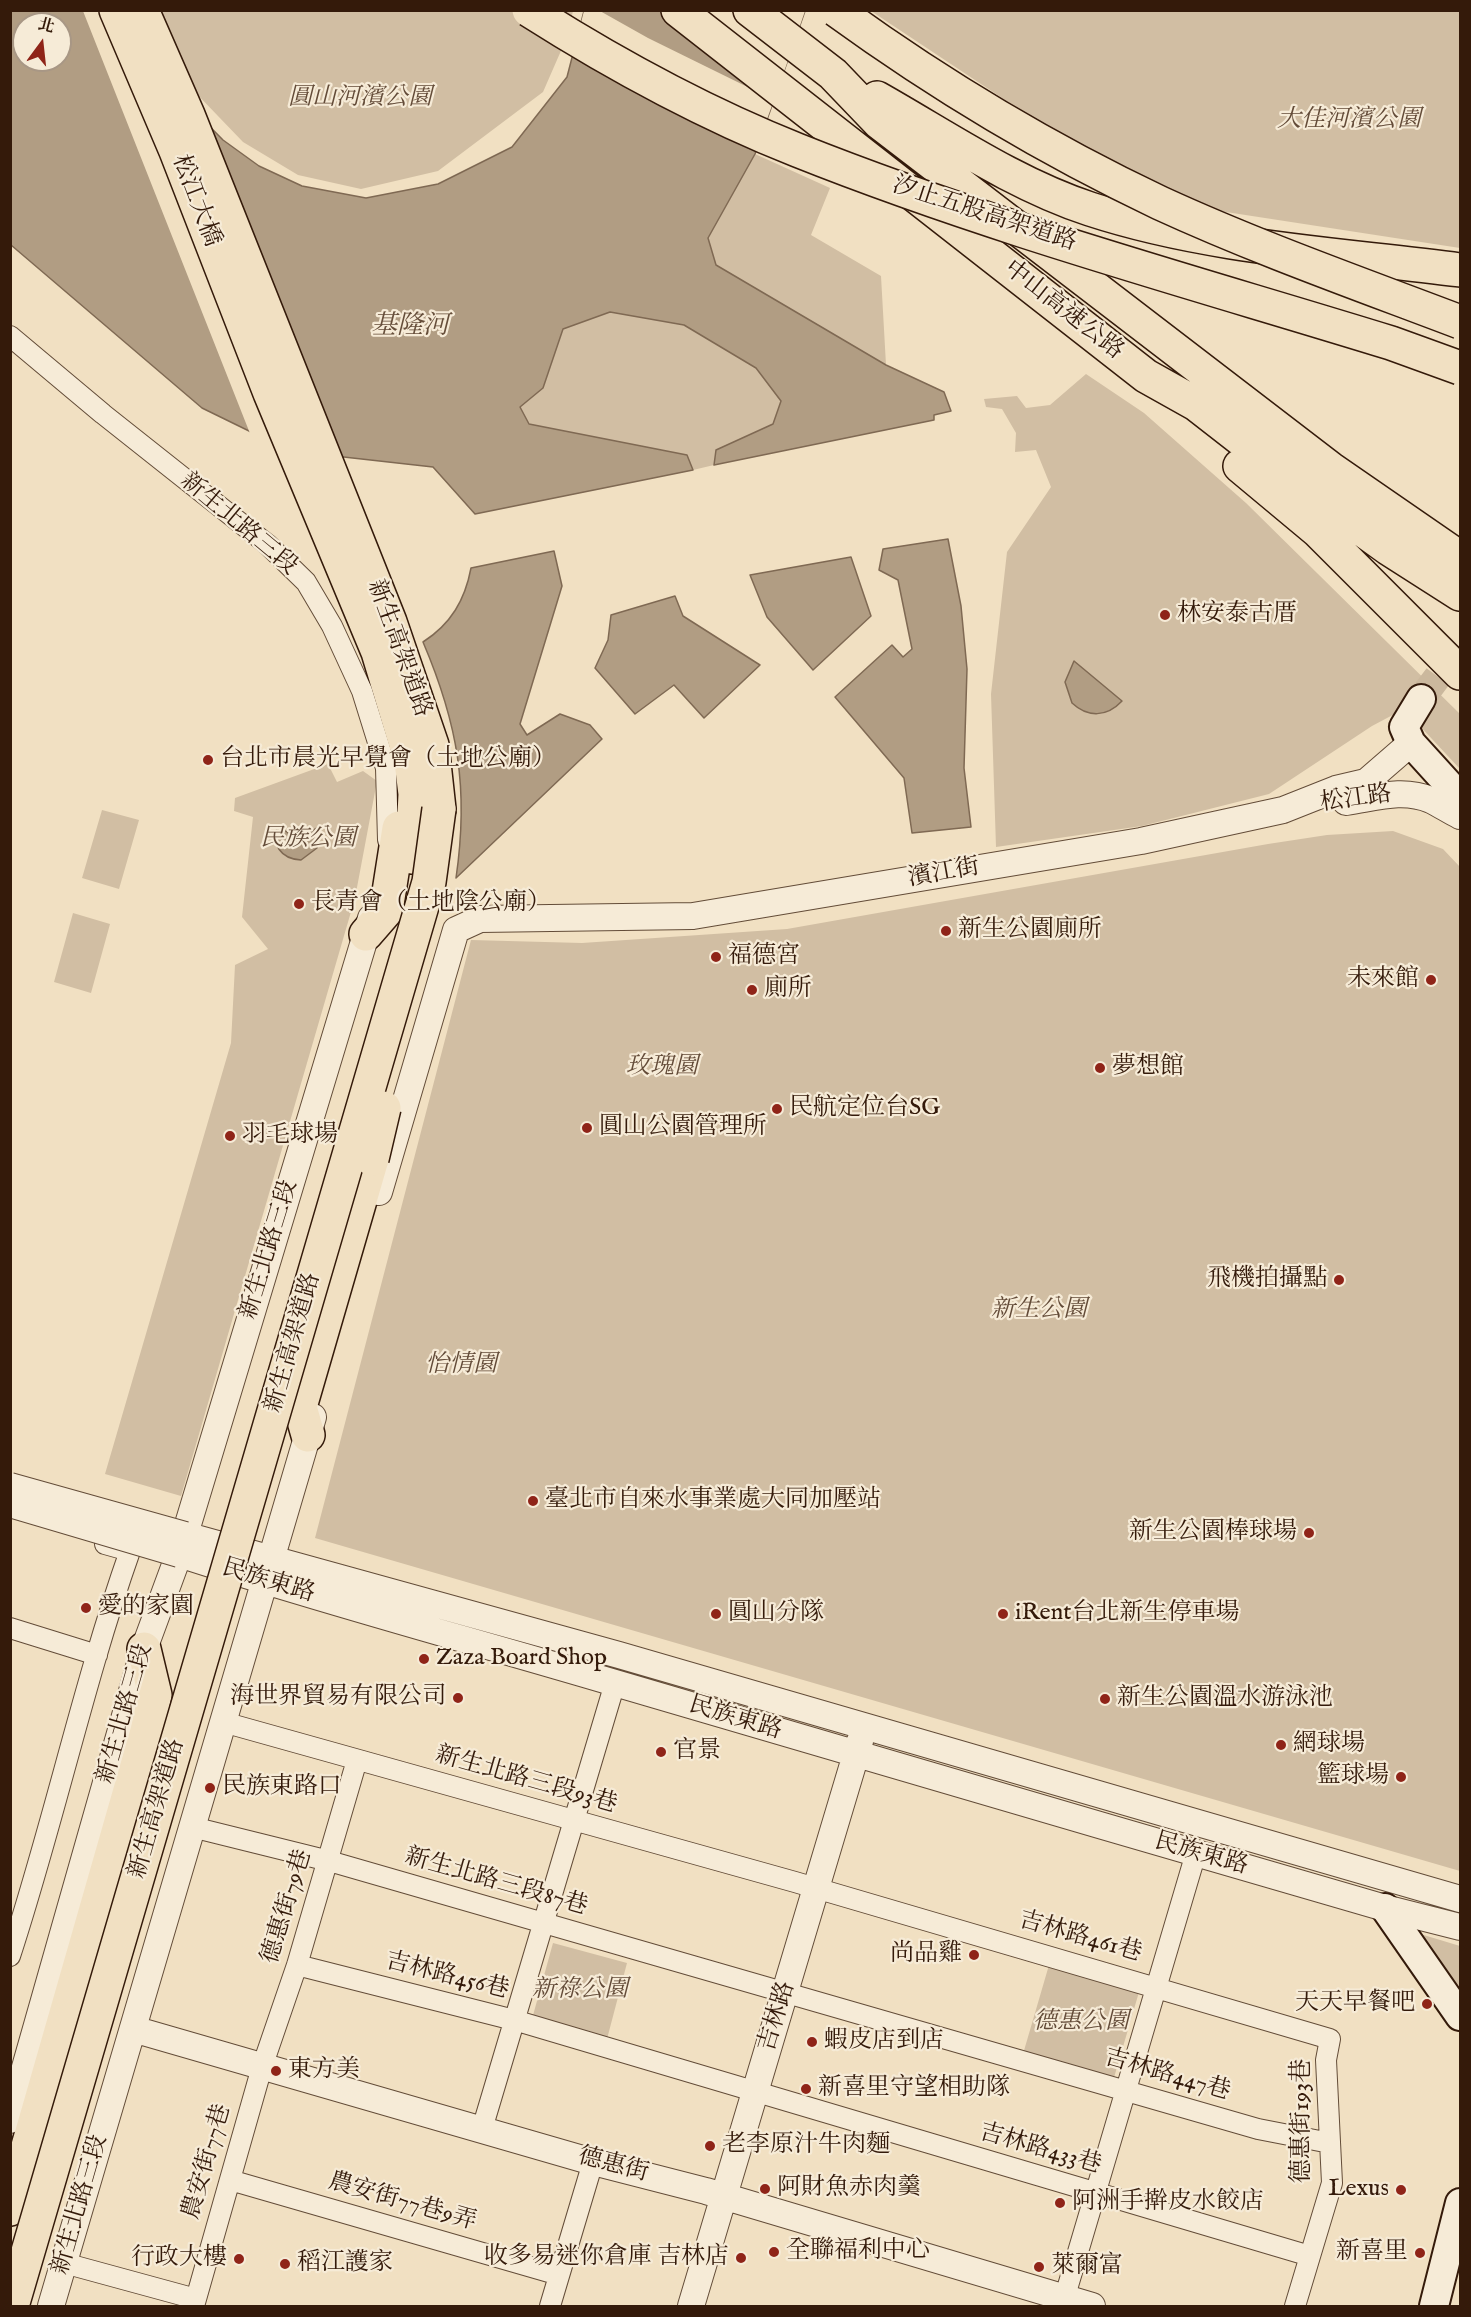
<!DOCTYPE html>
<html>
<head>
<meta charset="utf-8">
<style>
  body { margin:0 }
  #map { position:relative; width:1471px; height:2317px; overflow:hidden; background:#f1e0c2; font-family:"IM FELL English","Noto Serif TC",serif }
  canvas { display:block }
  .frame { position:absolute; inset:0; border:12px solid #341a0a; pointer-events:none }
  .north { position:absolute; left:12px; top:12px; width:60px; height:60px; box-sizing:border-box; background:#f6ebd7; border:2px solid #a89785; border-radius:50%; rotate:15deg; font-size:16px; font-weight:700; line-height:24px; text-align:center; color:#341a0a }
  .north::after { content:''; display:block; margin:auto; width:21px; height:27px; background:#8f2418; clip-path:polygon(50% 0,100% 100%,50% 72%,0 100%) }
</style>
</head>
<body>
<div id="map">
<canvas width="1471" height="2317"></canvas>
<div class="frame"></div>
<div class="north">北</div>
</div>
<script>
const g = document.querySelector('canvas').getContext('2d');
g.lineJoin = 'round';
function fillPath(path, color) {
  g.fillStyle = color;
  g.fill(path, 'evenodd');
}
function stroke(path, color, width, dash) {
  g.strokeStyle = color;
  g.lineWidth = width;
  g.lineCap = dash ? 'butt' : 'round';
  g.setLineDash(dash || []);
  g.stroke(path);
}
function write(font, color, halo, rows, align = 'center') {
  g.font = font + ' "IM FELL English","Noto Serif TC",serif';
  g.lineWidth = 4.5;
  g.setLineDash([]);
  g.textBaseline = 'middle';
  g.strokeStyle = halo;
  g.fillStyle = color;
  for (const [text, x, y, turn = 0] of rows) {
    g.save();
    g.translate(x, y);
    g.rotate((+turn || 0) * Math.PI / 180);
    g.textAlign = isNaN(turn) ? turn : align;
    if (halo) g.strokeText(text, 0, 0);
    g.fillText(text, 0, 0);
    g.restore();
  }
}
const green = new Path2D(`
  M 117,11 L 573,11 L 567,37 L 543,92 L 438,171 L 361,189 L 298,175 L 243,142 Z
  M 871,11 L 1460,11 L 1460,248 L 1213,210 L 1103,165 Z
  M 755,154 L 830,188 L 811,235 L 881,276 L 886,365 L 716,265 L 708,238 Z
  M 610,312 L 684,325 L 756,368 L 782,401 L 773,424 L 716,450 L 714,465 L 693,470 L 686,455 L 529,424 L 519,407 L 543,388 L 563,329 Z
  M 1086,374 L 1144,413 L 1246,503 L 1460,714 L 1460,769 L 1404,709 L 1372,726 L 1269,794 L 1142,826 L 996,847 L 991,694 L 1007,552 L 1051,487 L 1036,450 L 1015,452 L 1016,433 L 1002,409 L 986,407 L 984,399 L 1017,396 L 1026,408 L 1050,405 Z
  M 328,764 L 337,782 L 363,771 L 377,781 L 355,898 L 181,1496 L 105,1474 L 231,1043 L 235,965 L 268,949 L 242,917 L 253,817 L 234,811 L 235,798 Z
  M 102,810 L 139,820 L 119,889 L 82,878 Z
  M 1393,831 L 1443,849 L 1460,867 L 1460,1871 L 315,1538 L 471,940 L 582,943 L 787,929 L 1268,844 L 1327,835 Z
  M 73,913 L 110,924 L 91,993 L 54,982 Z
  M 1417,1933 L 1460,1946 L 1460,2007 Z
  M 553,1943 L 627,1963 L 607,2039 L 532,2019 Z
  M 1049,1965 L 1139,1992 L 1113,2081 L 1023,2054 Z`);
const water = new Path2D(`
  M 11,11 L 107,11 L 161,77 L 223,140 L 259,166 L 302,186 L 366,198 L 438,184 L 512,147 L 567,77 L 584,11 L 805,11 L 755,154 L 708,238 L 716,265 L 886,365 L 944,392 L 951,411 L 934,415 L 934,420 L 714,465 L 716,450 L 773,424 L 781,401 L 756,368 L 684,325 L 610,312 L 563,329 L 543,388 L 520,407 L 529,424 L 687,455 L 693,470 L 475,514 L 433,467 L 290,451 L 202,408 L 11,245 ZM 24,24 L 60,24 L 60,60 L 24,60 Z
  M 948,539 L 961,606 L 967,669 L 964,768 L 971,827 L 912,833 L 904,778 L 835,697 L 892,645 L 903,657 L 912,649 L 898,580 L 879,570 L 883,549 Z
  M 554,551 L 562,586 L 520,724 L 527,735 L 560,714 L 590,725 L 602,739 L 456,878 C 469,789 458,724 423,642 C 451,624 465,600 471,568 Z
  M 851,557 L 871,616 L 813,670 L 767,617 L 750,575 Z
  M 675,596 L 683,616 L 760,665 L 704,718 L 674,685 L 635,714 L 595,668 L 608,640 L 611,615 Z
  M 1074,661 L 1122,701 C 1107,717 1088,718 1072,703 L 1065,682 Z
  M 278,825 L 297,840 L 317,828 L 319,835 L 317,848 L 301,860 C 281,859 270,844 278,825 Z`);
const pier = new Path2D(`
  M 110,10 L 289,454 L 251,436 L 83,11 Z
  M 584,11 L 600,11 L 648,38 L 774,100 L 763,130 L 577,38 Z
  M 667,11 L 805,11 L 776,95 Z`);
const secondaryTunnel = new Path2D(`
  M 1421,699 L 1460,647`);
const minor = new Path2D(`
  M 10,336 L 103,414 L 267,544 L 306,582 L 332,626 L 362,691 L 386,768 L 388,840
  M 10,1628 L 97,1655
  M 223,1722 L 795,1882 L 1330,2039 L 1326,2060 L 1332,2183 L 1295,2306
  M 192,1827 L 329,1861 L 1258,2129 L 1330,2143
  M 10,1956 C 54,1822 83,1684 130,1551 L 105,1544
  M 297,1965 L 514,2020 L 1310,2256
  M 482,2129 L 615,1683
  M 230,2180 L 559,2275
  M 64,2263 L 196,2299
  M 194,2306 L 262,2067 L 297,1965 L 357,1760
  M 550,2306 L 593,2162
  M 1062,2306 L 1196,1853`);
const tertiary = new Path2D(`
  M 1346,802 C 1375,798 1402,788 1431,800 C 1441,805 1450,811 1460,816
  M 456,930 L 480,919 L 693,916 L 1141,841 L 1283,810 L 1336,789 L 1366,782 L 1411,743
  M 379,1192 L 456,930
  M 185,1535 L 619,1655 L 1460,1899
  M 179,1554 C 323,1601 470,1640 615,1683 C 872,1758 1128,1834 1385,1908 L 1460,1927
  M 133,2029 L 593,2162 L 706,2191 L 1092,2306
  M 10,2120 L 144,1649 L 179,1554 L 371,918
  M 51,2306 L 313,1417
  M 691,2306 L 860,1741`);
const secondary = new Path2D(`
  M 1421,699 L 1404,727 L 1411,743 L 1460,797
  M 1385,1908 L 1460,2016
  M 1434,2306 L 1460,2203`);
const trunk = new Path2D(`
  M 116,10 L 176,151 L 270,393 L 378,652 L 411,761 L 415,794 L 412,857
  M 142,10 L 188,115 L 390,622 L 432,745 L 439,809
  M 366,934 L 386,911 L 399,828
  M 308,1435 L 300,1407 L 372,1159
  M 10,2209 L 147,1731 L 155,1695 L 144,1649`);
const motorway = new Path2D(`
  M 678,10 L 1146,376 L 1196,404 L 1291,478 L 1388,548 L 1460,594
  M 750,10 L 833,74 L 880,123 L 1331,469 L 1460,558
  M 877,98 C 946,137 1014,184 1090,209 C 1209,248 1337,254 1460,270
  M 1240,466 L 1318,531 L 1460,673`);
const tertiaryBridge = new Path2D(`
  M 10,1486 L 185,1535
  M 10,1504 L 179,1554`);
const trunkBridge = new Path2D(`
  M 372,1159 L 384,1108
  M 12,2306 L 429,882 L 439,809`);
const motorwayBridge = new Path2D(`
  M 529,10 C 614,64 704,113 797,150 C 990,227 1193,282 1391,343 L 1460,368
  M 836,10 C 938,84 1046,149 1160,203 C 1258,248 1360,284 1460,322`);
const markers = [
  [1165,615,6,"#8f2418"],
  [208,760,6,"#8f2418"],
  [299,904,6,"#8f2418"],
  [946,931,6,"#8f2418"],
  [716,957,6,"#8f2418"],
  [1431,980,6,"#8f2418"],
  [752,990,6,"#8f2418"],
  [1100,1068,6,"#8f2418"],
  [777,1109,6,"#8f2418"],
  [587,1128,6,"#8f2418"],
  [230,1136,6,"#8f2418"],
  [1339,1280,6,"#8f2418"],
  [533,1501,6,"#8f2418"],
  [1309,1533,6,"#8f2418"],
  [86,1608,6,"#8f2418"],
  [716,1614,6,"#8f2418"],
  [1003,1614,6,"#8f2418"],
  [424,1659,6,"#8f2418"],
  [458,1698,6,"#8f2418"],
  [1105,1699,6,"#8f2418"],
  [1281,1745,6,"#8f2418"],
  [661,1752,6,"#8f2418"],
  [1401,1777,6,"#8f2418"],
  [210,1788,6,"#8f2418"],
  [974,1955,6,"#8f2418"],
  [1427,2004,6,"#8f2418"],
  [812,2042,6,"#8f2418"],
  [276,2071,6,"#8f2418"],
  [806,2089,6,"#8f2418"],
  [710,2146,6,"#8f2418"],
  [765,2189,6,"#8f2418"],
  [1401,2190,6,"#8f2418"],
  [1060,2203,6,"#8f2418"],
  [774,2252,6,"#8f2418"],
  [1420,2253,6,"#8f2418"],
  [741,2258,6,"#8f2418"],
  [239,2259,6,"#8f2418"],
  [285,2264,6,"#8f2418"],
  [1039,2267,6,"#8f2418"]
];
const parkNames = [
  ["圓山河濱公園",360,99],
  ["大佳河濱公園",1349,121],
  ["民族公園",308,840],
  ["玫瑰園",662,1068],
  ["新生公園",1039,1311],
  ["怡情園",461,1366],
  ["新祿公園",580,1991],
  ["德惠公園",1081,2023]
];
const streetNames = [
  ["松江大橋",195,201,69],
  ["汐止五股高架道路",984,215,18],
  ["中山高速公路",1063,311,38],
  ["新生北路三段",238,525,40],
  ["新生高架道路",398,649,70],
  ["松江路",1356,800,-8],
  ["濱江街",944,874,-10],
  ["新生北路三段",270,1250,-73],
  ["新生高架道路",294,1343,-74],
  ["民族東路",268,1582,17],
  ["新生北路三段",126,1714,-74],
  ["民族東路",735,1719,17],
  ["新生北路三段93巷",526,1781,16],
  ["新生高架道路",158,1809,-74],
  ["民族東路",1201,1855,16],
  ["新生北路三段87巷",496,1883,16],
  ["德惠街79巷",288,1907,-73],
  ["吉林路461巷",1080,1938,16],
  ["吉林路456巷",447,1977,14],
  ["吉林路",778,2017,-73],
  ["吉林路447巷",1167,2076,16],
  ["德惠街193巷",1303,2121,-90],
  ["吉林路433巷",1040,2150,16],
  ["農安街77巷",208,2162,-74],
  ["德惠街",613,2166,15],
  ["農安街77巷9弄",402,2203,16],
  ["新生北路三段",81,2205,-74]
];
const poiNames = [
  ["林安泰古厝",1177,615],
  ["台北市晨光早覺會（土地公廟）",220,760],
  ["長青會（土地陰公廟）",311,904],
  ["新生公園廁所",958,931],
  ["福德宮",728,957],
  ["未來館",1419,980,"right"],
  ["廁所",764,990],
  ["夢想館",1112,1068],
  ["民航定位台SG",789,1109],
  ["圓山公園管理所",599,1128],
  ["羽毛球場",242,1136],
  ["飛機拍攝點",1327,1280,"right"],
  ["臺北市自來水事業處大同加壓站",545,1501],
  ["新生公園棒球場",1297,1533,"right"],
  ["愛的家園",98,1608],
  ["圓山分隊",728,1614],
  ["iRent台北新生停車場",1015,1614],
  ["Zaza Board Shop",436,1659],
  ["海世界貿易有限公司",446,1698,"right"],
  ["新生公園溫水游泳池",1117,1699],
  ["網球場",1293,1745],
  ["官景",673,1752],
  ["籃球場",1389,1777,"right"],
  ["民族東路口",222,1788],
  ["尚品雞",962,1955,"right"],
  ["天天早餐吧",1415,2004,"right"],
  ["蝦皮店到店",824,2042],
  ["東方美",288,2071],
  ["新喜里守望相助隊",818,2089],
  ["老李原汁牛肉麵",722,2146],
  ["阿財魚赤肉羹",777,2189],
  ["Lexus",1389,2190,"right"],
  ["阿洲手擀皮水餃店",1072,2203],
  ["全聯福利中心",786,2252],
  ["新喜里",1408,2253,"right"],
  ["收多易迷你倉庫 吉林店",729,2258,"right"],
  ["行政大樓",227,2259,"right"],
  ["稻江護家",297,2264],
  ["萊爾富",1051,2267]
];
const waterNames = [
  ["基隆河",410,328]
];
fillPath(green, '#d1bea3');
fillPath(water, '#b19d83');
stroke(water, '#7f6953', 1.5);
fillPath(pier, '#f1e0c2');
stroke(secondaryTunnel, '#cbb89d', 28, [28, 14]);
stroke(minor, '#634c38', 22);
stroke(tertiary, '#634c38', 28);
stroke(secondary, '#341a0a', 32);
stroke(trunk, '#341a0a', 36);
stroke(motorway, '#341a0a', 36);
stroke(minor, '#f6ebd7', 20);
stroke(tertiary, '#f6ebd7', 26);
stroke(secondary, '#f6ebd7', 28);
stroke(trunk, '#f1e0c2', 33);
stroke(motorway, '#f1e0c2', 33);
stroke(tertiaryBridge, '#634c38', 28, []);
stroke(trunkBridge, '#341a0a', 36, []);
stroke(motorwayBridge, '#341a0a', 36, []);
stroke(tertiaryBridge, '#f6ebd7', 26);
stroke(trunkBridge, '#f1e0c2', 33);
stroke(motorwayBridge, '#f1e0c2', 33);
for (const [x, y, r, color] of markers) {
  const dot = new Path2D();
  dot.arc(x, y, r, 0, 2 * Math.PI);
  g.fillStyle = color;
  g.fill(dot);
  stroke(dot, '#f6ebd7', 2);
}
write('italic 24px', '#634b38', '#f6ebd7', parkNames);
write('24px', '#341a0a', '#f6ebd7', streetNames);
write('24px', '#341a0a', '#f6ebd7', poiNames, 'left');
write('italic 26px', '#664e3a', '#f6ebd7', waterNames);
</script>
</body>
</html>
